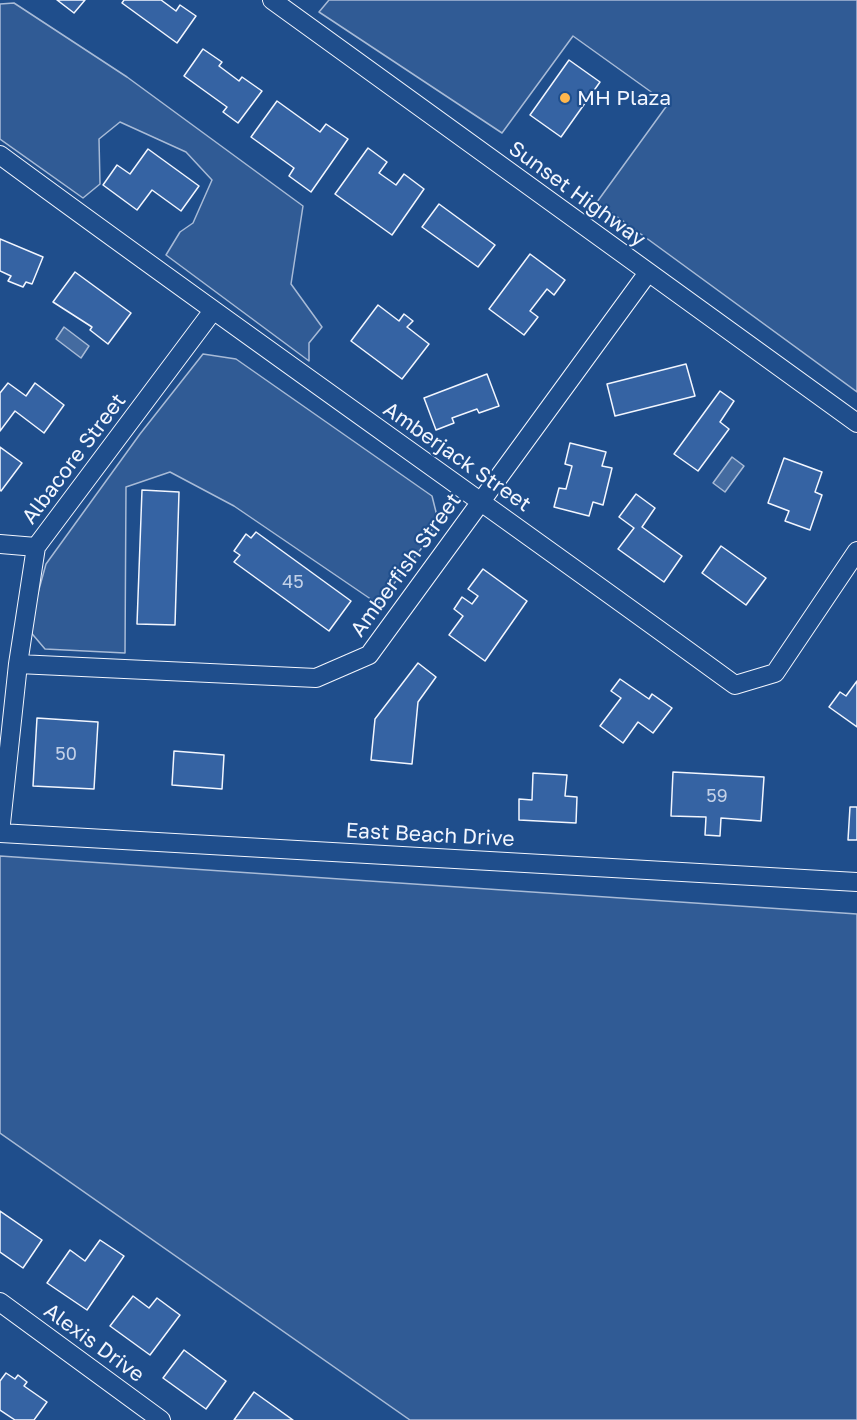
<!DOCTYPE html>
<html>
<head>
<meta charset="utf-8">
<style>
  body { margin:0 }
  canvas { display:block; background:#1f4e8c }
</style>
</head>
<body>
<canvas width="857" height="1420"></canvas>
<script>
const g = document.querySelector('canvas').getContext('2d');
g.lineJoin = 'round';
function fillPath(path, color) {
  g.fillStyle = color;
  g.fill(path, 'evenodd');
}
function stroke(path, color, width, dash) {
  g.strokeStyle = color;
  g.lineWidth = width;
  g.lineCap = dash ? 'butt' : 'round';
  g.setLineDash(dash || []);
  g.stroke(path);
}
function write(font, color, halo, rows, align = 'center') {
  g.font = font + ' "Golos Text",sans-serif';
  g.lineWidth = 4.5;
  g.setLineDash([]);
  g.textBaseline = 'middle';
  g.strokeStyle = halo;
  g.fillStyle = color;
  for (const [text, x, y, turn = 0] of rows) {
    g.save();
    g.translate(x, y);
    g.rotate((+turn || 0) * Math.PI / 180);
    g.textAlign = isNaN(turn) ? turn : align;
    if (halo) g.strokeText(text, 0, 0);
    g.fillText(text, 0, 0);
    g.restore();
  }
}
const green = new Path2D(`
  M 329,0 L 857,0 L 857,392 L 597,202 L 668,104 L 573,36 L 502,133 L 319,12 Z
  M 14,3 L 127,77 L 303,206 L 291,284 L 322,327 L 309,343 L 309,361 L 166,255 L 180,232 L 193,223 L 212,180 L 186,152 L 120,122 L 99,139 L 100,184 L 83,198 L 0,139 L 0,4 Z
  M 203,354 L 236,359 L 432,496 L 437,516 L 428,540 L 378,604 L 234,506 L 170,472 L 126,487 L 125,653 L 45,649 L 28,629 L 46,564 L 140,434 Z
  M 0,856 L 857,914 L 857,1420 L 410,1420 L 0,1133 Z`);
const water = new Path2D(`
  M 64,327 L 89,346 L 81,358 L 56,339 Z
  M 732,457 L 744,466 L 725,492 L 713,483 Z`);
const building = new Path2D(`
  M 57,0 L 85,0 L 74,13 Z
  M 124,0 L 161,0 L 176,11 L 180,5 L 196,16 L 177,43 L 122,3 Z
  M 203,49 L 222,62 L 219,66 L 239,81 L 242,77 L 262,91 L 238,123 L 223,112 L 227,107 L 184,76 Z
  M 569,60 L 600,82 L 561,137 L 530,115 Z
  M 277,101 L 320,132 L 326,124 L 348,139 L 311,192 L 289,176 L 294,168 L 251,137 Z
  M 368,148 L 387,162 L 379,173 L 396,185 L 404,174 L 424,189 L 392,235 L 335,194 Z
  M 148,149 L 199,186 L 181,211 L 152,190 L 137,210 L 103,185 L 117,165 L 130,174 Z
  M 439,204 L 495,245 L 478,267 L 422,227 Z
  M 0,239 L 43,257 L 32,284 L 26,282 L 23,287 L 8,281 L 11,276 L 0,271 Z
  M 530,254 L 565,280 L 554,295 L 547,289 L 530,311 L 538,317 L 524,335 L 489,309 Z
  M 75,272 L 131,313 L 108,344 L 90,330 L 92,327 L 53,302 Z
  M 378,305 L 399,321 L 404,314 L 413,321 L 407,327 L 429,344 L 402,379 L 351,341 Z
  M 686,364 L 695,396 L 615,416 L 607,384 Z
  M 487,374 L 499,406 L 479,413 L 477,409 L 452,418 L 454,423 L 436,430 L 424,398 Z
  M 8,383 L 26,396 L 35,383 L 64,405 L 44,433 L 15,411 L 0,431 L 0,393 Z
  M 720,391 L 734,401 L 720,422 L 729,429 L 698,471 L 674,454 Z
  M 570,443 L 606,452 L 602,466 L 612,468 L 603,505 L 593,502 L 589,516 L 554,507 L 559,488 L 566,489 L 572,466 L 565,464 Z
  M 0,447 L 22,463 L 1,491 L 0,490 Z
  M 784,458 L 822,472 L 815,492 L 822,495 L 810,530 L 785,521 L 789,511 L 768,503 Z
  M 142,490 L 179,492 L 175,625 L 137,624 Z
  M 636,494 L 655,508 L 642,527 L 682,556 L 664,582 L 618,549 L 634,528 L 619,517 Z
  M 256,532 L 351,601 L 329,631 L 234,562 L 240,555 L 234,551 L 246,534 L 251,538 Z
  M 721,546 L 766,578 L 746,605 L 702,573 Z
  M 483,569 L 527,601 L 485,661 L 449,635 L 463,616 L 454,609 L 462,597 L 472,604 L 478,596 L 468,589 Z
  M 418,663 L 436,677 L 418,702 L 412,764 L 371,760 L 375,719 Z
  M 620,679 L 649,699 L 652,694 L 672,708 L 653,733 L 638,722 L 623,743 L 600,726 L 621,698 L 611,691 Z
  M 857,681 L 857,727 L 829,707 L 840,692 L 846,696 Z
  M 37,718 L 98,722 L 94,789 L 33,786 Z
  M 174,751 L 224,755 L 222,789 L 172,785 Z
  M 673,772 L 764,777 L 761,821 L 721,818 L 720,836 L 705,835 L 706,817 L 671,816 Z
  M 533,773 L 567,775 L 565,796 L 577,797 L 576,823 L 519,820 L 519,799 L 532,800 Z
  M 850,807 L 857,807 L 857,840 L 848,840 Z
  M 0,1211 L 42,1240 L 23,1268 L 0,1252 Z
  M 100,1240 L 124,1256 L 87,1310 L 47,1283 L 70,1250 L 85,1261 Z
  M 133,1296 L 149,1308 L 157,1298 L 180,1315 L 150,1355 L 110,1326 Z
  M 184,1350 L 226,1381 L 206,1409 L 163,1378 Z
  M 6,1373 L 15,1379 L 18,1375 L 27,1382 L 24,1386 L 47,1402 L 34,1420 L 15,1420 L 0,1410 L 0,1381 Z
  M 254,1392 L 293,1420 L 234,1420 Z`);
const street = new Path2D(`
  M 272,0 L 857,423
  M 0,155 C 243,334 491,507 735,685 L 775,673 L 857,551
  M 0,544 L 36,547
  M 18,664 L 316,678 L 369,655 L 647,274
  M 0,833 L 857,882
  M 0,833 L 18,664 L 36,547 L 212,312
  M 0,1302 L 161,1420`);
const markers = [
  [565,98,6,"#ffb74d"]
];
const numberNames = [
  ["45",293,582],
  ["50",66,754],
  ["59",717,796]
];
const poiNames = [
  ["MH Plaza",577,98]
];
const streetNames = [
  ["Sunset Highway",577,194,36],
  ["Amberjack Street",457,457,35],
  ["Albacore Street",74,459,-53],
  ["Amberfish Street",406,565,-54],
  ["East Beach Drive",430,835,3],
  ["Alexis Drive",94,1343,36]
];
fillPath(green, '#305b95');
stroke(green, '#a8bbd7', 1.5);
fillPath(water, '#446ba0');
stroke(water, '#a8bbd7', 1.5);
fillPath(building, '#3563a3');
stroke(building, '#f2f6ff', 1.5);
stroke(street, '#f2f6ff', 20);
stroke(street, '#1f4e8c', 18);
for (const [x, y, r, color] of markers) {
  const dot = new Path2D();
  dot.arc(x, y, r, 0, 2 * Math.PI);
  g.fillStyle = color;
  g.fill(dot);
  stroke(dot, '#1f4e8c', 2);
}
write('18px', '#c3d1e8', null, numberNames);
write('21px', '#f2f6ff', '#1f4e8c', poiNames, 'left');
write('21px', '#f2f6ff', '#1f4e8c', streetNames);
</script>
</body>
</html>
